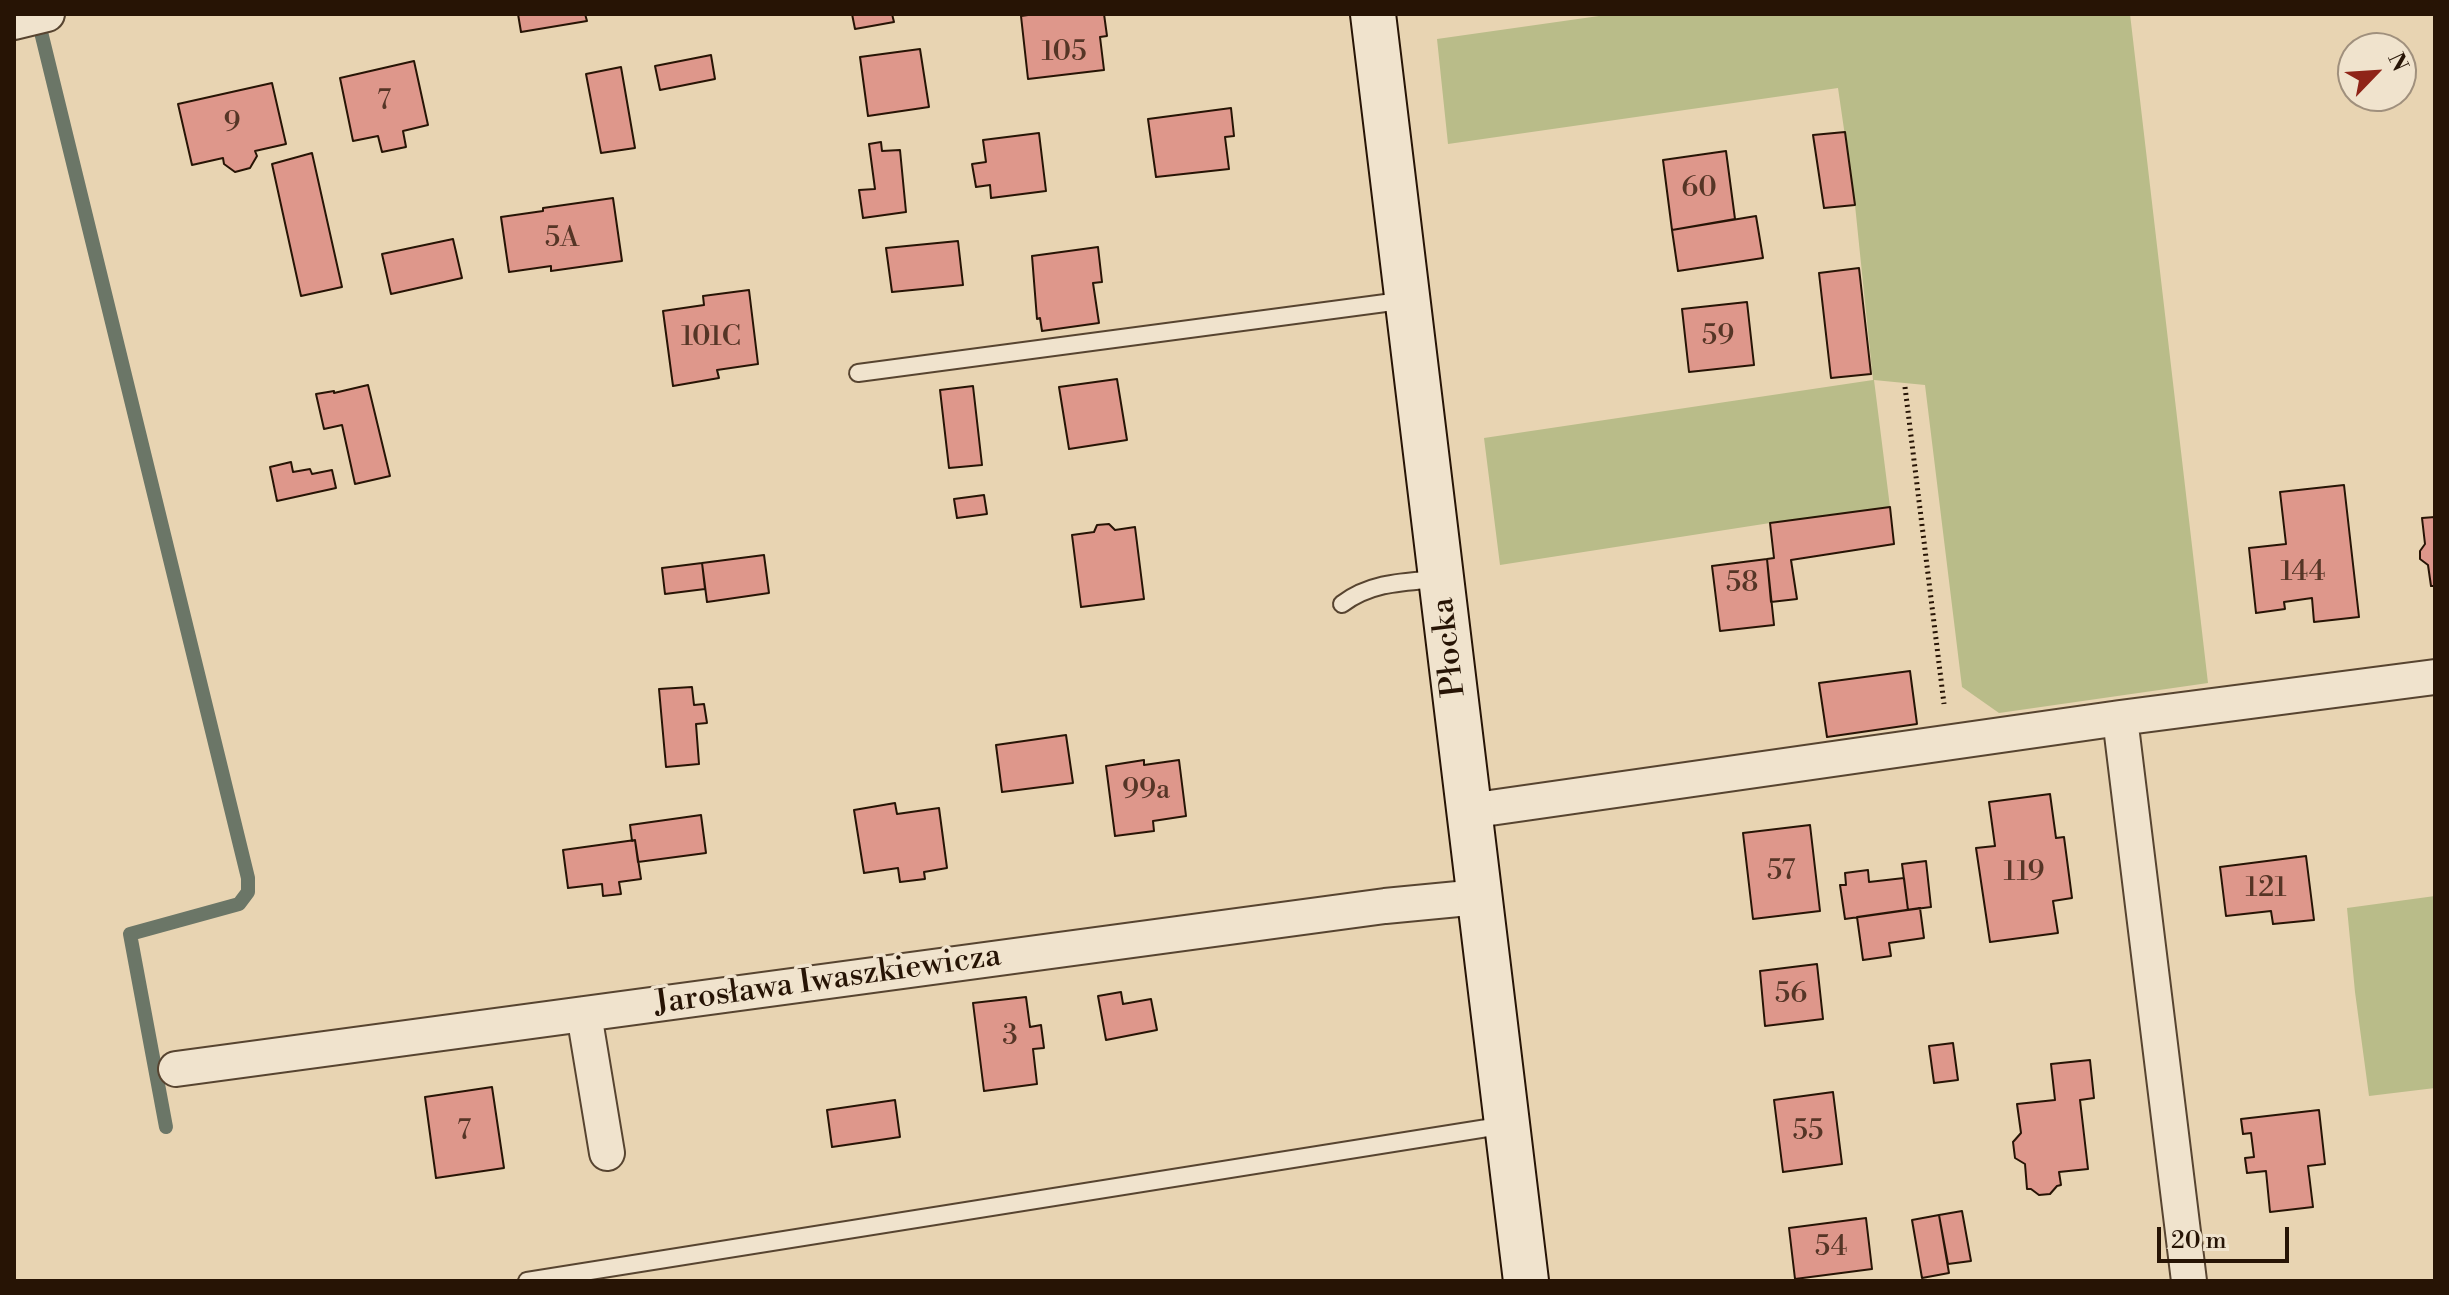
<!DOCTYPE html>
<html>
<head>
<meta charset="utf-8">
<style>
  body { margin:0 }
  #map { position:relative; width:2449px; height:1295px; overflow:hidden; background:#e8d4b2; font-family:"Libre Bodoni",serif }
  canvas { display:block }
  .frame { position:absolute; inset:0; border:16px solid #271405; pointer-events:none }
  .north { position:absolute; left:2337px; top:32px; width:80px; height:80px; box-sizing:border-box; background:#f0e3cd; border:2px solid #a0907d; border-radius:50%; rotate:65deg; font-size:22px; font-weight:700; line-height:32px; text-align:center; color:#271405 }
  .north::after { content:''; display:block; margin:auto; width:28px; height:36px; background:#8f2418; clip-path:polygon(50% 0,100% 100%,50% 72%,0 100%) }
  .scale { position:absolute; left:2157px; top:1227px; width:132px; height:36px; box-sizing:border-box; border:4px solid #271405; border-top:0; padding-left:10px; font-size:24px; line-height:28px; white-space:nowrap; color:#271405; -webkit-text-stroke:6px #f0e3cd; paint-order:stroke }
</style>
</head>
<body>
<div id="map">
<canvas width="2449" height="1295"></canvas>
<div class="frame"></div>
<div class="north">N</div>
<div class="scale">20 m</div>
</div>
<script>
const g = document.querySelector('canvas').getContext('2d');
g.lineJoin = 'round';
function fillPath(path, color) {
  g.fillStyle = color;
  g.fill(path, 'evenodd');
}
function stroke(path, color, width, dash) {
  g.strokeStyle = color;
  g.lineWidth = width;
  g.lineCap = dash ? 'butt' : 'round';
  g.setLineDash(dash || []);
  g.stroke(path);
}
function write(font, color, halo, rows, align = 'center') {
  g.font = font + ' "Libre Bodoni",serif';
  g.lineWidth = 7;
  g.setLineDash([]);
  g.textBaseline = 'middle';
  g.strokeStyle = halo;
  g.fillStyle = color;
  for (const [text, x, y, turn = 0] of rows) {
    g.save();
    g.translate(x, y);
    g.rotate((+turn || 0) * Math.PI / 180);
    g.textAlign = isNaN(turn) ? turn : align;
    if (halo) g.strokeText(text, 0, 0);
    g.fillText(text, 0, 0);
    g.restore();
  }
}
const green = new Path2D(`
  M 1613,14 L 2130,14 L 2208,683 L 1999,713 L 1962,687 L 1925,385 L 1874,380 L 1890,507 L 1770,523 L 1500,565 L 1484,438 L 1873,380 L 1855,205 L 1838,88 L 1448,144 L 1437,39 Z
  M 2435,896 L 2435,1088 L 2369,1096 L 2355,992 L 2347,908 Z`);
const stream = new Path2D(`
  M 41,32 L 248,878 L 248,892 L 239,904 L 130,934 L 166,1127`);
const building = new Path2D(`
  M 518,14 L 585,14 L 587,21 L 521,32 Z
  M 852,14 L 892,14 L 894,22 L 855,29 Z
  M 1035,14 L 1104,14 L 1107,36 L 1100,37 L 1104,70 L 1028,79 L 1021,16 Z
  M 920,49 L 929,107 L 868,116 L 860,57 Z
  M 711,55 L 715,79 L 660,90 L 655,66 Z
  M 414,61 L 428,125 L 403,131 L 406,147 L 382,152 L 378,136 L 353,141 L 340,78 Z
  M 621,67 L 635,148 L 601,153 L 586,74 Z
  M 272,83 L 286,144 L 255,151 L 257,156 L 250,168 L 235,172 L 224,164 L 223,158 L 192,165 L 178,104 Z
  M 1231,108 L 1234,136 L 1225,137 L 1229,169 L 1156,177 L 1148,119 Z
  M 1845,132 L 1855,205 L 1824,208 L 1813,135 Z
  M 1039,133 L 1046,191 L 991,198 L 990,185 L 976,187 L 972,164 L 986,162 L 983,140 Z
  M 881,142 L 882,151 L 900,150 L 906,212 L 863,218 L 859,190 L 875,189 L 869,144 Z
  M 1726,151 L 1735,219 L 1672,230 L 1663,160 Z
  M 312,153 L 342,287 L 301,296 L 272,164 Z
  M 613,198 L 622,261 L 551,271 L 551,266 L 509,272 L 501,217 L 543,211 L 543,208 Z
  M 1756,216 L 1763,258 L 1678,271 L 1672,230 Z
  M 453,239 L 462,278 L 391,294 L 382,254 Z
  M 958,241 L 963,285 L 892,292 L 886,248 Z
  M 1098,247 L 1102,282 L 1093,283 L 1099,323 L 1042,331 L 1040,318 L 1037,319 L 1032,256 Z
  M 1859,268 L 1871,374 L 1831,378 L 1819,273 Z
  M 749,290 L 758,364 L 717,370 L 719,378 L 673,386 L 663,311 L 704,305 L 703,296 Z
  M 1747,302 L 1754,365 L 1689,372 L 1682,309 Z
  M 1117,379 L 1127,440 L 1069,449 L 1059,387 Z
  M 368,385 L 390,476 L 355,484 L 342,425 L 324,429 L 316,394 L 334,391 L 334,393 Z
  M 973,386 L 982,465 L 949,468 L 940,390 Z
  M 291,462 L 293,472 L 310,469 L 312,474 L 332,470 L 336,488 L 277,501 L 270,467 Z
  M 2344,485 L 2359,617 L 2314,622 L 2312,598 L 2284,602 L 2285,609 L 2256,613 L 2249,548 L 2286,544 L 2280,492 Z
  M 984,495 L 987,514 L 957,518 L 954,499 Z
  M 1890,507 L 1894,544 L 1791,560 L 1797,599 L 1771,602 L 1767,559 L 1774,558 L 1770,523 Z
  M 2435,517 L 2435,586 L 2431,586 L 2428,565 L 2420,559 L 2420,551 L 2425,544 L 2422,518 Z
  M 1109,524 L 1115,530 L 1135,527 L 1144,599 L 1081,607 L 1072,535 L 1094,532 L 1097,525 Z
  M 764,555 L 769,593 L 707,602 L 702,563 Z
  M 1767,559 L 1774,625 L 1720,631 L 1712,566 Z
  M 702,563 L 705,589 L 665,594 L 662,568 Z
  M 1910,671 L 1917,724 L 1827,737 L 1819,683 Z
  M 692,687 L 694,705 L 704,704 L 707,723 L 696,724 L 699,764 L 666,767 L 659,689 Z
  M 1066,735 L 1073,783 L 1002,792 L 996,745 Z
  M 1144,760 L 1144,765 L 1179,760 L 1186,816 L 1153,821 L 1154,831 L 1115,836 L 1106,766 Z
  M 2050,794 L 2056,838 L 2064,837 L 2072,898 L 2053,901 L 2058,933 L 1990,942 L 1976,848 L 1995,846 L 1989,802 Z
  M 895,803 L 897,814 L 939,808 L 947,868 L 924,872 L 925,879 L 900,882 L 898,868 L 864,873 L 854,810 Z
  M 701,815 L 706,853 L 638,862 L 635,840 L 632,841 L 630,825 Z
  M 1810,825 L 1820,911 L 1753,919 L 1743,833 Z
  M 635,840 L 641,879 L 619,882 L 621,894 L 603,896 L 602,884 L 568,888 L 563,850 Z
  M 2306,856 L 2314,920 L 2273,924 L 2271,911 L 2226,916 L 2220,867 Z
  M 1926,861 L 1931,907 L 1908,910 L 1902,864 Z
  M 1868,870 L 1869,882 L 1904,878 L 1908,910 L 1845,919 L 1840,885 L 1846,885 L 1845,873 Z
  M 1920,908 L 1924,938 L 1889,943 L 1891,956 L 1863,960 L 1857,917 Z
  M 1817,964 L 1823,1019 L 1765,1026 L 1760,971 Z
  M 1121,992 L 1123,1004 L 1151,999 L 1157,1030 L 1106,1040 L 1098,996 Z
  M 1026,997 L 1030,1027 L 1041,1025 L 1044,1048 L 1033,1049 L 1037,1084 L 984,1091 L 973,1003 Z
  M 1953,1043 L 1958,1080 L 1934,1083 L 1929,1046 Z
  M 2090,1060 L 2094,1098 L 2080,1100 L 2088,1169 L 2059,1172 L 2061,1185 L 2057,1186 L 2050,1194 L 2039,1195 L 2031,1189 L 2027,1189 L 2025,1164 L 2015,1158 L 2013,1142 L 2021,1133 L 2017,1104 L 2055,1100 L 2051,1064 Z
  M 492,1087 L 504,1168 L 436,1178 L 425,1097 Z
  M 1833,1092 L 1842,1164 L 1783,1172 L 1774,1100 Z
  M 895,1100 L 900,1137 L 832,1147 L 827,1110 Z
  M 2319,1110 L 2325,1164 L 2308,1166 L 2313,1207 L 2270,1212 L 2266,1171 L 2247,1173 L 2245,1158 L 2254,1157 L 2251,1133 L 2243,1134 L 2241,1119 Z
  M 1962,1211 L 1971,1261 L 1948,1264 L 1939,1215 Z
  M 1939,1215 L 1949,1273 L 1922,1278 L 1912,1220 Z
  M 1866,1218 L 1872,1269 L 1795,1279 L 1789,1228 Z`);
const path = new Path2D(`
  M 1905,387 L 1944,704`);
const lane = new Path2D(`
  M 858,373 L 1408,300
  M 1342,604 C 1371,582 1404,582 1439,579
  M 527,1281 L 1506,1125`);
const street = new Path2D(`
  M 14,22 L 47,14
  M 2120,718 L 2189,1281
  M 1469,811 L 2120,718 L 2435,677
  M 584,1014 L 607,1153
  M 176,1069 L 1385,906 L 1479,897`);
const secondary = new Path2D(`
  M 1373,14 L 1526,1281`);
const numberNames = [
  ["105",1064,53],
  ["7",384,102],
  ["9",232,124],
  ["60",1699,189],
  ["5A",562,239],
  ["59",1718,337],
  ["101C",711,338],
  ["144",2303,573],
  ["58",1742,584],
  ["99a",1146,791],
  ["57",1781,872],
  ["119",2024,873],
  ["121",2266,889],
  ["56",1791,995],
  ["3",1010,1037],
  ["7",464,1132],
  ["55",1808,1132],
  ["54",1831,1248]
];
const streetNames = [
  ["Płocka",1450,647,-97],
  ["Jarosława Iwaszkiewicza",828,981,-8]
];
fillPath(green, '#b9bc89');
stroke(stream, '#6b7667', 14);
fillPath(building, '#de978b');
stroke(building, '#271405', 2);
stroke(lane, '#574430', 20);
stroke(street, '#574430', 38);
stroke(secondary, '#271405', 48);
stroke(path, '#271405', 5, [2, 4]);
stroke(lane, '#f0e3cd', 16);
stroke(street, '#f0e3cd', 34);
stroke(secondary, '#f0e3cd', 44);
write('28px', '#553526', null, numberNames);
write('32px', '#271405', '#f0e3cd', streetNames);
</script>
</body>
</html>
